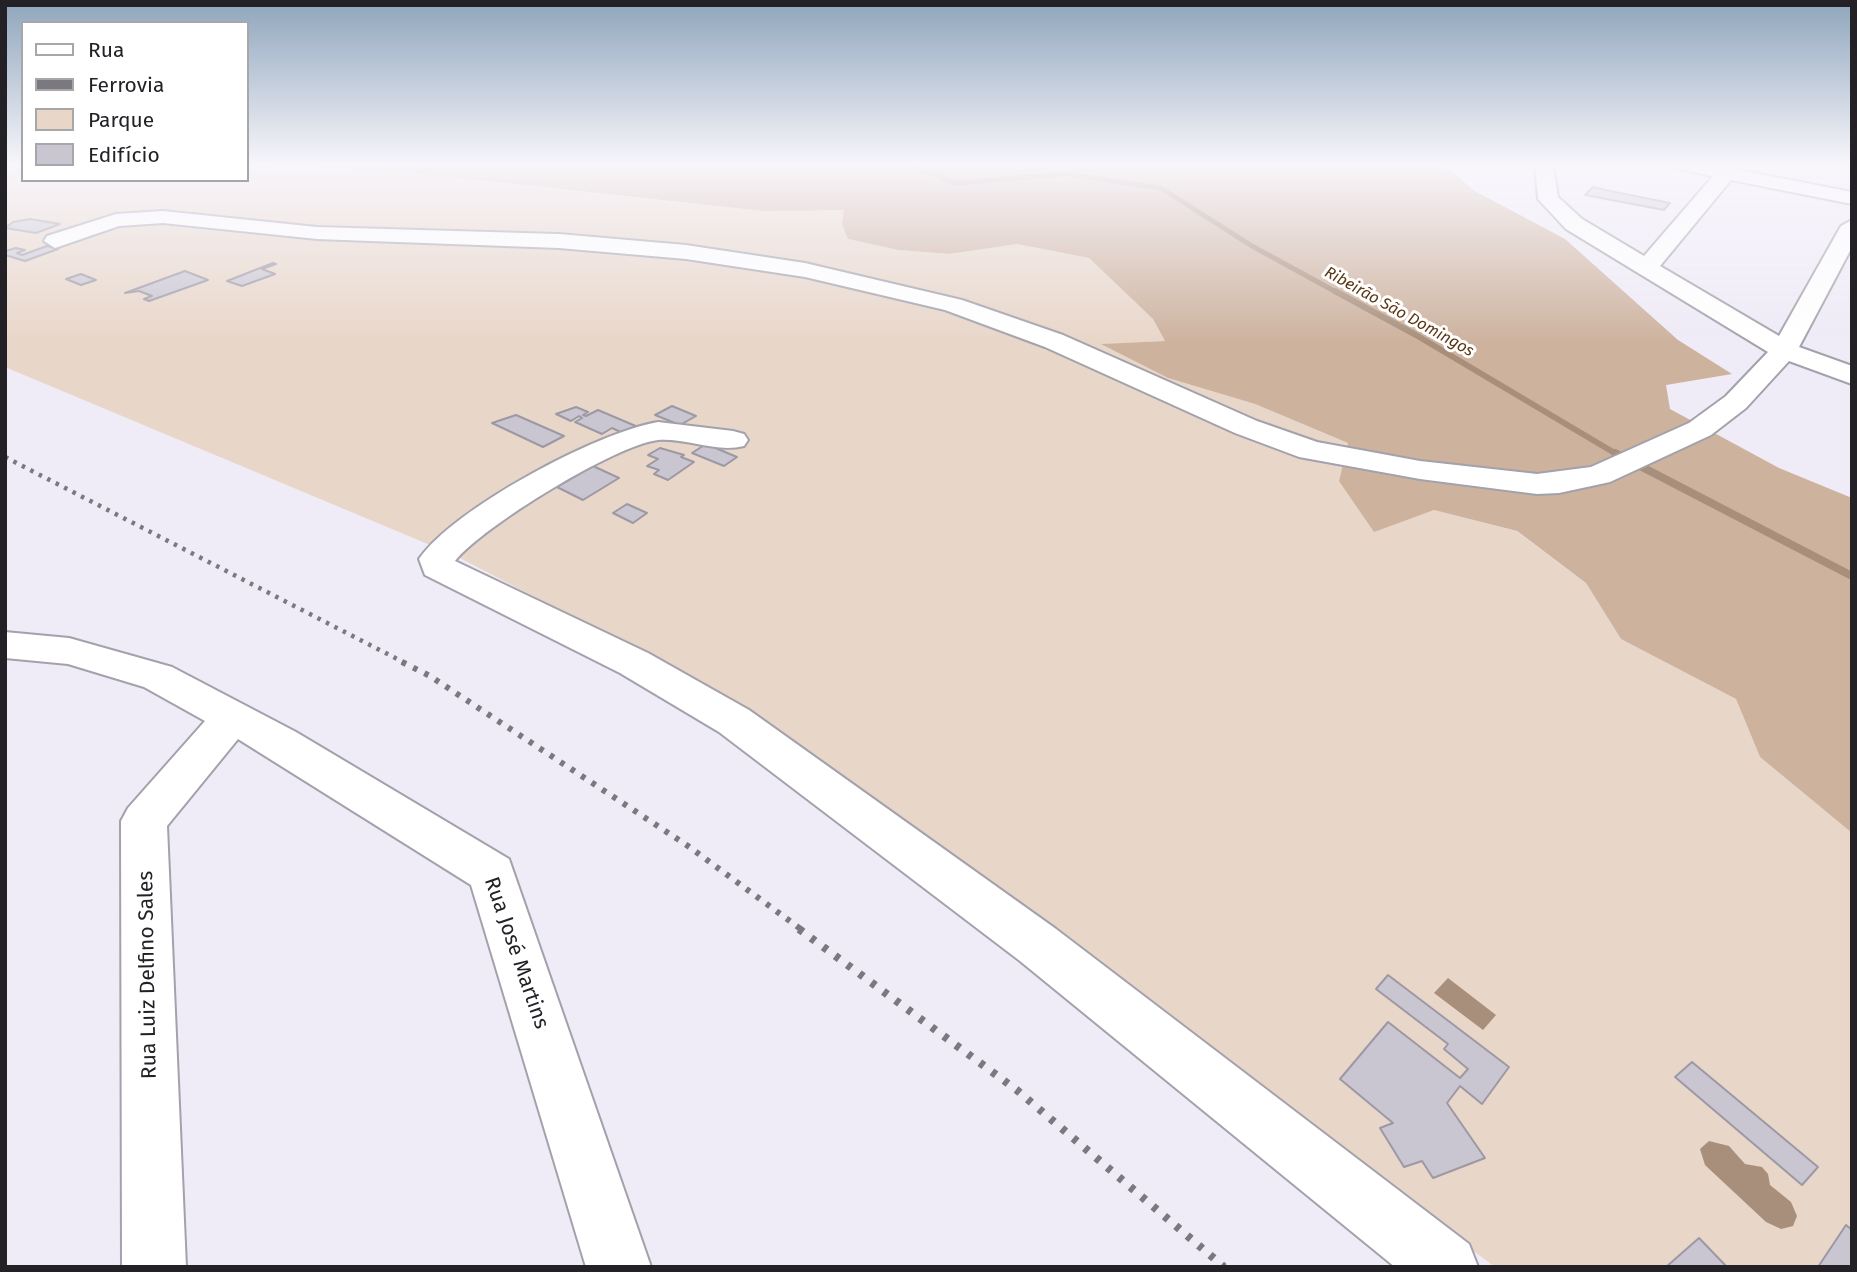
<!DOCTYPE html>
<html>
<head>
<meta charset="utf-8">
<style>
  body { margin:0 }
  #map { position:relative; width:1857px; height:1272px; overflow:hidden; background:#efebf7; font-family:"Fira Sans",sans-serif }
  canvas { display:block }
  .frame { position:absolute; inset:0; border:7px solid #232126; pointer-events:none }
  .legend { position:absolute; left:21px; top:21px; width:228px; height:161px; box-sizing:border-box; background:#fff; border:2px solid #a7a6a8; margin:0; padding:9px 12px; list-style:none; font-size:21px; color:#232126 }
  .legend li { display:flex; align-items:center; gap:14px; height:35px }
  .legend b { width:35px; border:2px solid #a7a6a8 }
</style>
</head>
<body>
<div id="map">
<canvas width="1857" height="1272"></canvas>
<div class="frame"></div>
<ul class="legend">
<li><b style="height:9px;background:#fff"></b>Rua</li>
<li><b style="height:9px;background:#7b7880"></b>Ferrovia</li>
<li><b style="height:19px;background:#e8d6c8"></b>Parque</li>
<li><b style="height:19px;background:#c9c6d1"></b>Edifício</li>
</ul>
</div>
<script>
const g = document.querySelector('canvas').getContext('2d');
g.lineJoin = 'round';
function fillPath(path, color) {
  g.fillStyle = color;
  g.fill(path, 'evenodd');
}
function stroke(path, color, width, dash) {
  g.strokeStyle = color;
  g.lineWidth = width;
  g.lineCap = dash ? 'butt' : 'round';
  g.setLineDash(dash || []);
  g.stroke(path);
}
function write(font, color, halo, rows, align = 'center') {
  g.font = font + ' "Fira Sans",sans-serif';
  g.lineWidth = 6;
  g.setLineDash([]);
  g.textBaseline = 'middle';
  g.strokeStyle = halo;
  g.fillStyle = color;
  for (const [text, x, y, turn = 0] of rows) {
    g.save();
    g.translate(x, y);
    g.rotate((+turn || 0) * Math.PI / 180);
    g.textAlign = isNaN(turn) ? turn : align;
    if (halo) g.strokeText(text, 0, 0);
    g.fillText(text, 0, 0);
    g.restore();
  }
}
const green = new Path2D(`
  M 5,165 L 23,165 L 23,180 L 247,180 L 247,165 L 403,172 L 685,203 L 844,210 L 848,239 L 898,250 L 949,254 L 1017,244 L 1089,258 L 1153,319 L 1165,341 L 1103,344 L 1168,378 L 1255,404 L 1348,443 L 1339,481 L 1410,518 L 1434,510 L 1516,531 L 1586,583 L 1621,639 L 1736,699 L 1760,757 L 1852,833 L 1852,1267 L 1495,1267 L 720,693 L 454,555 L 5,367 Z`);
const forest = new Path2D(`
  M 278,165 L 1433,165 L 1453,172 L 1473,190 L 1565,239 L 1678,340 L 1732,374 L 1666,385 L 1670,409 L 1779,468 L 1852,498 L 1852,833 L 1760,757 L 1736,699 L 1621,639 L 1586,583 L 1517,531 L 1434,510 L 1374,532 L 1339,481 L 1348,443 L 1255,404 L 1168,378 L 1101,344 L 1165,341 L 1153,319 L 1089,258 L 1017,244 L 949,254 L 898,250 L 848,239 L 842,224 L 844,210 L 764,211 L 403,172 Z`);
const water = new Path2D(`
  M 1448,978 L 1496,1015 L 1483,1030 L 1434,993 Z
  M 1709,1141 L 1729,1146 L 1745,1164 L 1762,1167 L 1768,1174 L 1770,1185 L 1791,1202 L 1797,1216 L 1793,1226 L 1781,1229 L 1766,1222 L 1705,1165 L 1700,1149 Z`);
const streamFar2 = new Path2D(`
  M 910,165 L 955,183 L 1066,174 L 1161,188 L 1252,246 L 1338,293`);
const streamFar1 = new Path2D(`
  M 1335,291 L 1416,335 L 1618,455`);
const stream = new Path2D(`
  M 1615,453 L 1852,576`);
const building = new Path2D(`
  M 1593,187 L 1610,191 L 1670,203 L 1664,210 L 1585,195 Z
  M 30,219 L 60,224 L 36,233 L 5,228 L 13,222 Z
  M 47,246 L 58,249 L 25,261 L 5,255 L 5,251 L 16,248 L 25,250 L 17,253 L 22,255 Z
  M 273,263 L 276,264 L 262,269 L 275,274 L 242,286 L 227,281 Z
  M 185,271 L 208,280 L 149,301 L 144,299 L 152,296 L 139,291 L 125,293 Z
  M 81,274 L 96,280 L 81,285 L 66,279 Z
  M 672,406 L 696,416 L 680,425 L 655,415 Z
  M 576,407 L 588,412 L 583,415 L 586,416 L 598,410 L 638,427 L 625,434 L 612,428 L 602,434 L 575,422 L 582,418 L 579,416 L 571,421 L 556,414 Z
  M 516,415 L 564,436 L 543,447 L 492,423 Z
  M 706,444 L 737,457 L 724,466 L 692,453 Z
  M 660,448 L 684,455 L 681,457 L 694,462 L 668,480 L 654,474 L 659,470 L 647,466 L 658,459 L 648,455 Z
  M 593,466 L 619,478 L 583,500 L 557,487 Z
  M 627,504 L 647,513 L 633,523 L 613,513 Z
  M 1388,975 L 1509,1067 L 1482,1104 L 1460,1086 L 1447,1103 L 1485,1158 L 1433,1178 L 1422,1161 L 1404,1167 L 1380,1128 L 1393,1123 L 1340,1079 L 1388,1022 L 1460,1078 L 1468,1069 L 1444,1049 L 1448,1044 L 1376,989 Z
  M 1692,1062 L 1818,1167 L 1802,1185 L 1675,1077 Z
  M 1846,1225 L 1852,1230 L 1852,1267 L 1818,1267 Z
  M 1699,1238 L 1727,1267 L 1666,1267 Z`);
const minor = new Path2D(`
  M 1535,165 L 1553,165 L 1558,197 L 1582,219 L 1644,256 L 1713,176 L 1679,169 L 1677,165 L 1742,165 L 1739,170 L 1852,192 L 1852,204 L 1731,180 L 1660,266 L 1779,336 L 1841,226 L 1852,220 L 1852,247 L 1799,347 L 1852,366 L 1852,384 L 1789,361 L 1746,408 L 1711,435 L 1610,482 L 1559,493 L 1537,494 L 1420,479 L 1299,457 L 1235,433 L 1045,347 L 945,310 L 805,277 L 686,259 L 559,248 L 317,239 L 163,223 L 119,226 L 55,248 L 44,241 L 47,236 L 116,214 L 163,211 L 317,227 L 559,234 L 686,245 L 805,263 L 962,300 L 1063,335 L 1257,421 L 1317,442 L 1420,461 L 1537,474 L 1591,467 L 1689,423 L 1726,396 L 1768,352 L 1566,229 L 1538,199 Z
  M 658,422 L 733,431 L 744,434 L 748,440 L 744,446 C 716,453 687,438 658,440 C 615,445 482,527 455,561 L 648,653 L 749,710 L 1056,929 L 1469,1244 L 1478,1267 L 1395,1267 L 1020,961 L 719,732 L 620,673 L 425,575 L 419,559 C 454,508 598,432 658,422 Z
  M 5,632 L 69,638 L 172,667 L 296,732 L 509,859 L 651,1267 L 586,1267 L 471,885 L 238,739 L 167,826 L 186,1267 L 122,1267 L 121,821 L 128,808 L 205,721 L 144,687 L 68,664 L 5,658 Z`);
const railFar2 = new Path2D(`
  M 5,457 L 405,663`);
const railFar1 = new Path2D(`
  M 402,662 L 430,676 L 688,846 L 802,930`);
const rail = new Path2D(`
  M 799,929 L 1018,1091 L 1224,1267`);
const farWaternames = [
  ["Ribeirão São Domingos",1399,312,29]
];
const nearStreetnames = [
  ["Rua José Martins",516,953,71],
  ["Rua Luiz Delfino Sales",148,975,-91]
];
fillPath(green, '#e8d6c8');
fillPath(forest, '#cdb29e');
fillPath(water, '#a88f7b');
stroke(streamFar2, '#a88f7b', 5);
stroke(streamFar1, '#a88f7b', 6);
stroke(stream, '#a88f7b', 8);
fillPath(building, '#c9c6d1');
stroke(building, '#9c99a4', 2);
stroke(minor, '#a3a1ab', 4);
fillPath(minor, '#fff');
stroke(railFar2, '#7b7880', 4.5, [3.5, 6]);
stroke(railFar1, '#7b7880', 6, [4.5, 8]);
stroke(rail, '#7b7880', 8, [5, 10]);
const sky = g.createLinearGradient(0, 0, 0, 343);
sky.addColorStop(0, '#8ea5bc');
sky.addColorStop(0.48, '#f8f6fb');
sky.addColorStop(1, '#f8f6fb00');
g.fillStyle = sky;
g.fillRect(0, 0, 1857, 343);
write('italic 16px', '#5b3613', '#fff', farWaternames);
write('21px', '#232126', '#fff', nearStreetnames);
</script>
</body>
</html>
